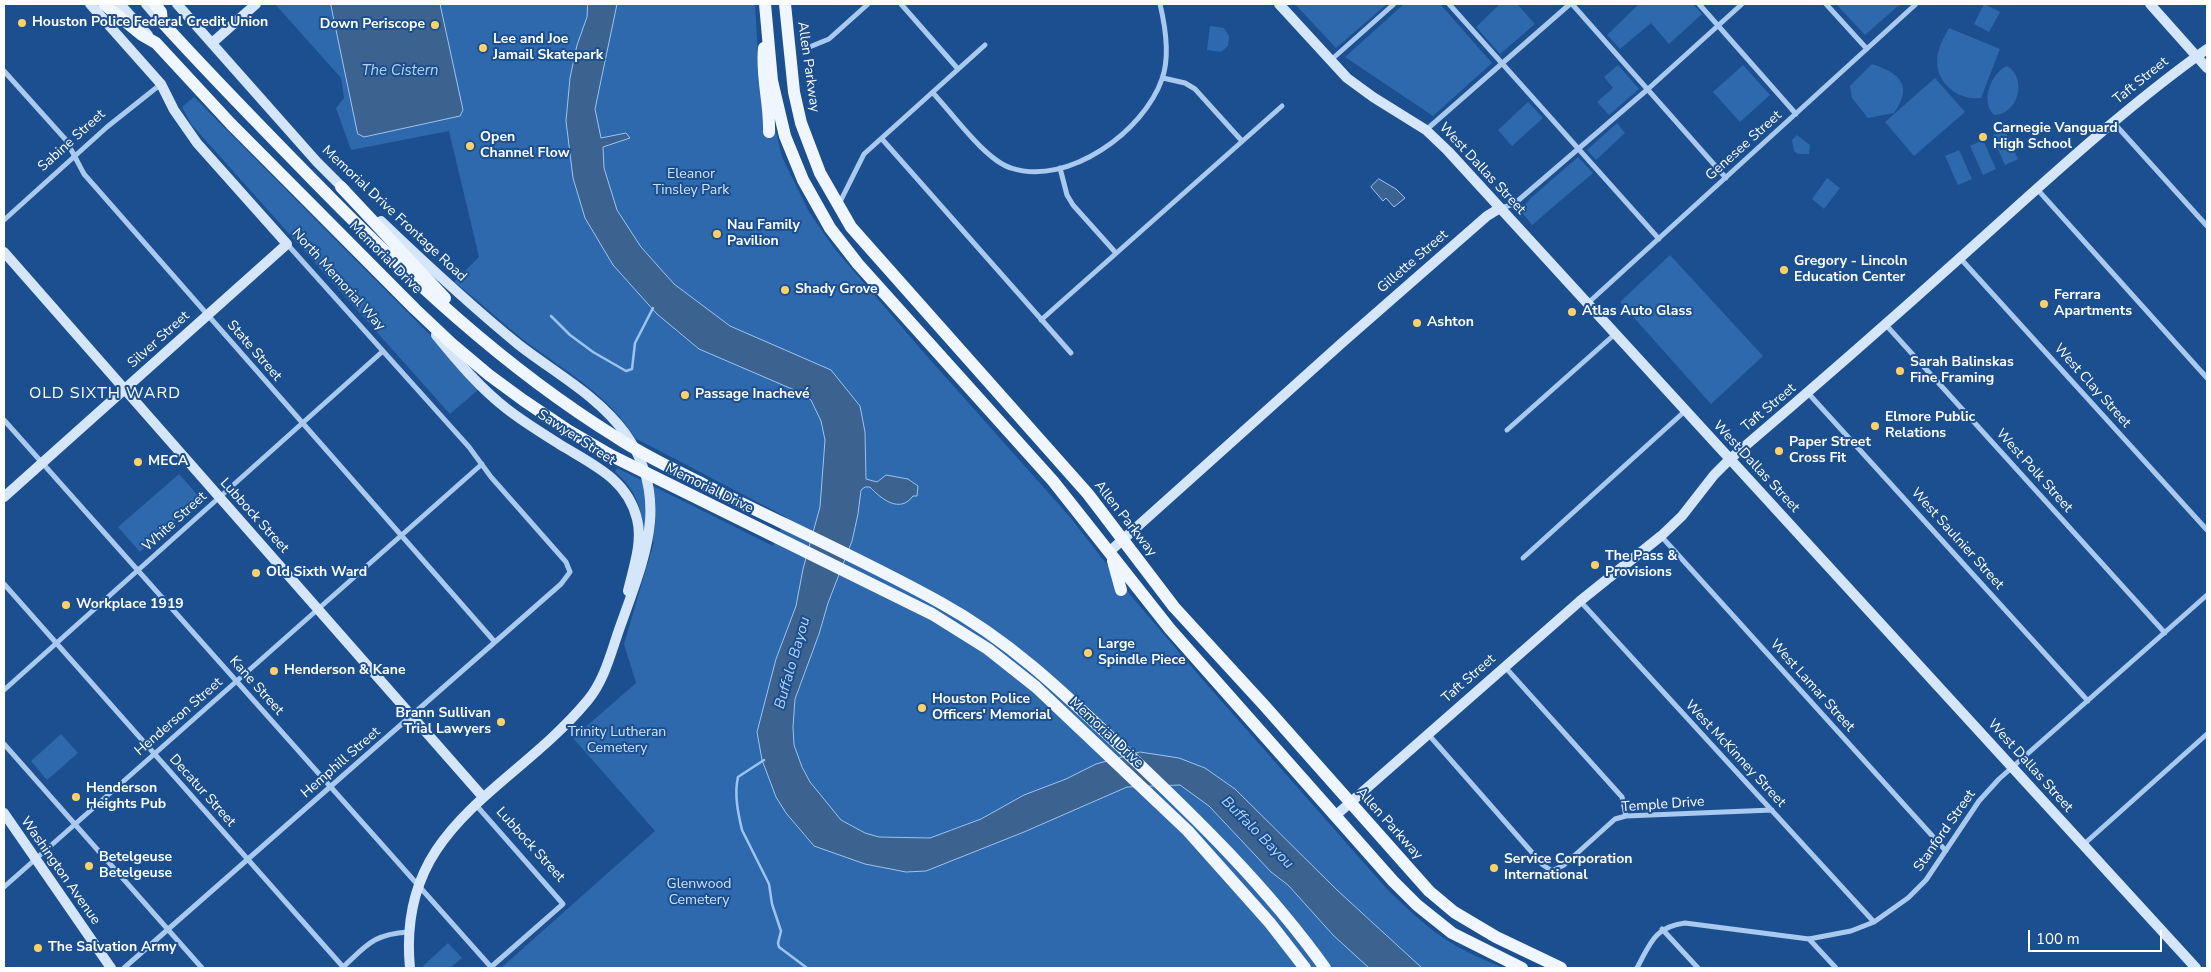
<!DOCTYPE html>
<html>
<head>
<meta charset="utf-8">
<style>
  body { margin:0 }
  #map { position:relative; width:2211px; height:972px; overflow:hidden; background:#1b4f8f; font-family:"Nunito Sans",sans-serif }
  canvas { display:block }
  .frame { position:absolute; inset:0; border:5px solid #fff; pointer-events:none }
  .scale { position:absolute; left:2028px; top:930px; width:134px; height:22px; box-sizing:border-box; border:2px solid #fff; border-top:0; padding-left:6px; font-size:15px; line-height:18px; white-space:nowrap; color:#fff; -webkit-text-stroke:4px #1b4f8f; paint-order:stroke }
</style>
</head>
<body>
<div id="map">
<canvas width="2211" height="972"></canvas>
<div class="frame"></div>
<div class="scale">100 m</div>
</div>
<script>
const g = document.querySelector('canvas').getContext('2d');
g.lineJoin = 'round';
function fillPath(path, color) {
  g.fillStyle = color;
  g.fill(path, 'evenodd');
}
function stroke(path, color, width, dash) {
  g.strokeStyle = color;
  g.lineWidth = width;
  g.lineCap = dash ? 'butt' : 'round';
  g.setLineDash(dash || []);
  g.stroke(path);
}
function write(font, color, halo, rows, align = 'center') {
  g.font = font + ' "Nunito Sans",sans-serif';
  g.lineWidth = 4;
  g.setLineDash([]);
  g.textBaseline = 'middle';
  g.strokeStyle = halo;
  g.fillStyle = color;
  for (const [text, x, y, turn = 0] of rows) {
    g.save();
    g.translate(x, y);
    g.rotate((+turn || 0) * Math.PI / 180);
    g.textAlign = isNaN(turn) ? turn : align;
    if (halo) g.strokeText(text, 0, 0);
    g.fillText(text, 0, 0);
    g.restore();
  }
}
const green = new Path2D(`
  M 275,4 L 755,4 L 758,56 L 782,157 L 809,212 L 834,248 L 925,354 L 1070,517 L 1132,597 L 1202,679 L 1386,888 C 1408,910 1430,931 1458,947 C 1472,955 1488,961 1503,968 L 501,968 L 655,831 L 573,738 L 636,683 L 624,644 L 654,542 L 643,534 C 643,509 635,488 615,472 L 617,468 L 773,546 L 786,517 L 635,438 C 608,394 565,371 525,341 C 501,322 479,301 454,282 L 479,257 L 449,131 L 351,150 L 336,108 L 344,98 L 341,78 Z
  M 1295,4 L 1387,4 L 1336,48 Z
  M 1404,4 L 1440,4 L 1492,63 L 1433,116 L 1345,57 Z
  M 1500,4 L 1517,4 L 1535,24 L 1500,54 L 1476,27 Z
  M 1639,4 L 1693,4 L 1702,14 L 1669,44 L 1651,23 L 1620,49 L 1607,35 Z
  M 1836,4 L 1904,4 L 1898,6 L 1865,35 Z
  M 1984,4 L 2000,12 L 1989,32 L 1974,24 Z
  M 1210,26 L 1224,28 L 1229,36 L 1228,46 L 1221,52 L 1207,50 Z
  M 1949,28 L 2000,49 L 1981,98 C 1954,101 1930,78 1939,49 C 1941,42 1946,34 1949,28 Z
  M 1872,64 C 1899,73 1914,85 1894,113 L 1868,118 L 1852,98 L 1850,86 Z
  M 1618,65 L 1639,89 L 1609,115 L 1597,102 L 1613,88 L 1604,77 Z
  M 1743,65 L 1770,95 L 1740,122 L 1713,92 Z
  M 2007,66 C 2028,78 2018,115 1994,115 C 1980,101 1991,73 2007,66 Z
  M 1935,78 L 1965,112 L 1914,156 L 1885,122 Z
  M 194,97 L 435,340 L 479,389 L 450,414 L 191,124 L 182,107 Z
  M 1528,102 L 1543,118 L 1512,146 L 1498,130 Z
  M 1617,123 L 1625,133 L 1596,160 L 1587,150 Z
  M 2005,130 L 2018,159 L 2005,165 L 1992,136 Z
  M 1797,135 L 1810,145 L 1809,154 L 1798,154 L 1794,151 L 1792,140 Z
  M 1983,140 L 1996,169 L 1983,175 L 1970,146 Z
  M 1959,150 L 1972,179 L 1958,185 L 1945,156 Z
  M 1578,157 L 1593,173 L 1532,225 L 1520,210 L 1532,197 Z
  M 1827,178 L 1840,188 L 1824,209 L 1812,199 Z
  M 1670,255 L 1763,356 L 1711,404 L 1620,302 Z
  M 179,474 L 200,498 L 140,552 L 118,527 Z
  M 61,734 L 78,753 L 47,780 L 31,761 Z
  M 448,943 L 462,958 L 450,968 L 421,968 Z`);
const water = new Path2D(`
  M 331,4 L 440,4 L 463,110 L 460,116 L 364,137 L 358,134 Z
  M 588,4 L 617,4 L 595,109 L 601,138 L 626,133 L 630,138 L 603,147 L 604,168 L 617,210 L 641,247 L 674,284 L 730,326 L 831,370 L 860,406 L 865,432 L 866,479 L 877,482 L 886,475 L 908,479 L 918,486 L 917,496 L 913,496 C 900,514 881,499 870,487 L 865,487 L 861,490 L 858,514 L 852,541 L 828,603 L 819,634 L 795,699 L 793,727 L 794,745 L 802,767 L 810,782 L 841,820 L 865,833 L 879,837 L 930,838 L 981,819 L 1024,795 L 1066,779 L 1096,764 L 1140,752 L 1179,758 L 1205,768 L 1235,789 L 1337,890 L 1422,968 L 1369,968 L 1333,935 L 1288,885 L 1271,872 L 1209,806 L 1180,785 L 1127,787 L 1024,832 L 926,871 L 906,872 L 865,864 L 814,846 L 786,813 L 776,797 L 762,760 L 757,732 L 776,659 L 796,606 L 803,569 L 820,507 L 825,440 L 821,421 L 811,400 L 799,392 L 699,349 L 657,314 L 613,265 L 585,218 L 573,178 L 566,121 L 570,78 L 577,45 L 587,17 Z
  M 1379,179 L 1396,189 L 1405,198 L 1394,207 L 1386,198 L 1383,201 L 1371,187 Z`);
const stream = new Path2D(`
  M 551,316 L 570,335 L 593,352 L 626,371 L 632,369 L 635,343 L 653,308
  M 764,760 L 738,777 C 734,794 738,813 742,830 L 769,884 L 772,904 L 781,931 L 778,943 L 779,947 L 807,968`);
const street = new Path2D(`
  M 901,4 L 958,69
  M 1449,4 L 1659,239
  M 1572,4 L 1726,178
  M 1699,4 L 1796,114
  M 1826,4 L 1867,49
  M 807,48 L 829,39 L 868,4
  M 1331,60 L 1394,4
  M 4,71 L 66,140 L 84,174 L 494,641
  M 1163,78 L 1185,83 L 1195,89 L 1242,141
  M 933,93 C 952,113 985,160 1011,168 C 1068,187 1144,131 1162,79 C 1170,57 1165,25 1160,4
  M 2113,122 L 2207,226
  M 1426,130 L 1570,4
  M 882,139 L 1071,353
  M 1060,168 L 1067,195 L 1073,205 L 1116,253
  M 2037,189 L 2207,378
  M 839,204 L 864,154 L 985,45
  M 1501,208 L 1514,204 L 1648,89 L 1742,4
  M 4,220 L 107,127 L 161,84
  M 1960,258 L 2207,530
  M 1588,303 L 1916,4
  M 1041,320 L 1282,106
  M 1886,325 L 2165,633
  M 1808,393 L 2088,701
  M 4,420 L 491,967 L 563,904 L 476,805
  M 1507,430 L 1615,334
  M 1661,536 L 1946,851
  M 1523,558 L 1685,411
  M 4,584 L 344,968
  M 1580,601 L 1874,922
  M 1505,667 L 1622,797 L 1626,816
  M 4,690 L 383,351
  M 1428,734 L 1543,865 L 1552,871 L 1564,865 L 1615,819 L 1626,816 L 1772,810
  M 4,744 L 202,968
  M 2083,845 L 2207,734
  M 4,887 L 482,464
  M 1662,929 L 1698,968
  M 1809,939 L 1836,968
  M 124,968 L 561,584 L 570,572 L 566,562 L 491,477 L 469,447 L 287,244
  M 342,968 C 366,946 373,934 408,932
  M 1637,968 C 1650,944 1654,927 1685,923 L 1809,939 L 1851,931 L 1874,922 L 1908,898 L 1926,880 L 1979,801 L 1999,779 L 2207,595`);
const secondary = new Path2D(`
  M 120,4 L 148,35
  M 146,4 L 158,18
  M 177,4 L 317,162 L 345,190
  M 1279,4 L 1347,78 L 1373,97 L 1426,130 L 1448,151 L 2196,968
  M 2150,4 L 2207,68
  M 212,43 L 256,4
  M 381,221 C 426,264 471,306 519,345 C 555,373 597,395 625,433 C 672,499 644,559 620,627 C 611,652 605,679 588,700 C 512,792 396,825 410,968
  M 4,252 L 483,797
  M 436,335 C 458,362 480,388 507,409 C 525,423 545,435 564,447 C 596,466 628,481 637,519 C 643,542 633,569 628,591
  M 4,497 L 287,244 L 197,143 L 174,110 L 161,84 L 90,4
  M 1109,552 L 1343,342 L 1487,216 L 1500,208
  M 4,813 L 111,968
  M 1335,816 L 1580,601 L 1661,536 L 1682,516 L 1714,475 L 1730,459 C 1811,390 1891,320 1971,248 C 2048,179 2123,109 2207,49`);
const primary = new Path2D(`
  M 104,4 L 142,35 L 156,43 L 231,124 L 415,309 L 451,343 L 489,375 L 523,400 L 569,431 L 612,456 L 932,614 L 988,649 L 1036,687 L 1188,831 L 1270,923 L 1305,968
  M 155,4 L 161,12 L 162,22 C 212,77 263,129 315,182 C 407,276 503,367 616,437 C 643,455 673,469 703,484 C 782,524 864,560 941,603 C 1012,642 1066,695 1124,750 C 1196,818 1267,887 1325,968
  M 765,4 L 772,81 L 785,136 L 803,180 L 830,228 L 858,264 L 1053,481 L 1170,629 L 1393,881 L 1417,905 L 1452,933 L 1522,968
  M 785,4 L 794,92 L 801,123 L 820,173 L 851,227 L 1088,494 L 1174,607 L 1263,704 L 1429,891 L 1454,912 L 1496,937 L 1561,968
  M 764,48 C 761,77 770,103 769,132
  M 341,187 L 445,298
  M 1113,561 L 1121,590`);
const markers = [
  [22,23,5,"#ffd166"],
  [435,25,5,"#ffd166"],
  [483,48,5,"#ffd166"],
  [1983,137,5,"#ffd166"],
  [470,146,5,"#ffd166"],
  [717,234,5,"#ffd166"],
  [1784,270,5,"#ffd166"],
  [785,290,5,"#ffd166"],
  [2044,304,5,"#ffd166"],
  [1572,312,5,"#ffd166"],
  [1417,323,5,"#ffd166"],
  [1900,371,5,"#ffd166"],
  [685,395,5,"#ffd166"],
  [1875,426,5,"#ffd166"],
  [1779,451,5,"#ffd166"],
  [138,462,5,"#ffd166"],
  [1595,565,5,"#ffd166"],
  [256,573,5,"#ffd166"],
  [66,605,5,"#ffd166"],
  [1088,653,5,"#ffd166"],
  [274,671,5,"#ffd166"],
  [922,708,5,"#ffd166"],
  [501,722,5,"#ffd166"],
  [76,797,5,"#ffd166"],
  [89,866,5,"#ffd166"],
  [1494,868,5,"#ffd166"],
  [38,948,5,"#ffd166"]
];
const poiNames = [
  ["Houston Police Federal Credit Union",32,23],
  ["Down Periscope",425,25,"right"],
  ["Lee and Joe",493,40],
  ["Jamail Skatepark",493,56],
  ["Carnegie Vanguard",1993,129],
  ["High School",1993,145],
  ["Open",480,138],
  ["Channel Flow",480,154],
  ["Nau Family",727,226],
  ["Pavilion",727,242],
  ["Gregory - Lincoln",1794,262],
  ["Education Center",1794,278],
  ["Shady Grove",795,290],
  ["Ferrara",2054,296],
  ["Apartments",2054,312],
  ["Atlas Auto Glass",1582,312],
  ["Ashton",1427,323],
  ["Sarah Balinskas",1910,363],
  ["Fine Framing",1910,379],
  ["Passage Inachevé",695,395],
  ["Elmore Public",1885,418],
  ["Relations",1885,434],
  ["Paper Street",1789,443],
  ["Cross Fit",1789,459],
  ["MECA",148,462],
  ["The Pass &",1605,557],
  ["Provisions",1605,573],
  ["Old Sixth Ward",266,573],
  ["Workplace 1919",76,605],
  ["Large",1098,645],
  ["Spindle Piece",1098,661],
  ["Henderson & Kane",284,671],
  ["Houston Police",932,700],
  ["Officers' Memorial",932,716],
  ["Brann Sullivan",491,714,"right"],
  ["Trial Lawyers",491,730,"right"],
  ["Henderson",86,789],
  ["Heights Pub",86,805],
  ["Betelgeuse",99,858],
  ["Betelgeuse",99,874],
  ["Service Corporation",1504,860],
  ["International",1504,876],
  ["The Salvation Army",48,948]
];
const streetNames = [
  ["Allen Parkway",808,67,82],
  ["Taft Street",2141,81,-39],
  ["Sabine Street",72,141,-42],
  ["Genesee Street",1744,146,-42],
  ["West Dallas Street",1482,169,47],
  ["Memorial Drive Frontage Road",394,214,43],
  ["Memorial Drive",385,258,45],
  ["Gillette Street",1413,262,-41],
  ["North Memorial Way",338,280,48],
  ["Silver Street",159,340,-42],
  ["State Street",254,351,49],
  ["West Clay Street",2092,386,48],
  ["Taft Street",1769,408,-40],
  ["Sawyer Street",576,438,33],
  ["West Dallas Street",1756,467,47],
  ["West Polk Street",2034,471,48],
  ["Memorial Drive",709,489,26],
  ["Lubbock Street",254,516,48],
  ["Allen Parkway",1125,519,52],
  ["White Street",175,522,-42],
  ["West Saulnier Street",1957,539,48],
  ["Taft Street",1469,679,-41],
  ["Kane Street",256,686,48],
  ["West Lamar Street",1812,686,48],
  ["Henderson Street",179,717,-41],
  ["Memorial Drive",1106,733,43],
  ["West McKinney Street",1735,754,47],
  ["Hemphill Street",341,763,-41],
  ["West Dallas Street",2030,766,48],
  ["Decatur Street",202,791,48],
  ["Temple Drive",1663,805,-4],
  ["Allen Parkway",1389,824,48],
  ["Stanford Street",1945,831,-55],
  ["Lubbock Street",530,845,48],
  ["Washington Avenue",60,871,55]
];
const parkNames = [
  ["Eleanor",691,175],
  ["Tinsley Park",691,191],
  ["Trinity Lutheran",617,733],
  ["Cemetery",617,749],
  ["Glenwood",699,885],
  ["Cemetery",699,901]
];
const waterNames = [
  ["The Cistern",400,71],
  ["Buffalo Bayou",793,663,-74],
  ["Buffalo Bayou",1257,833,45]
];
const quarterNames = [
  ["OLD SIXTH WARD",105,394]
];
fillPath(green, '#2e69ad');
fillPath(water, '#3c6290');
stroke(water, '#9cc4f0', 1);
stroke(stream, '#9cc4f0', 2.5);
stroke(street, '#a9c9ee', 5);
stroke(secondary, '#d6e6fa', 10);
stroke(primary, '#f0f6ff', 12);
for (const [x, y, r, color] of markers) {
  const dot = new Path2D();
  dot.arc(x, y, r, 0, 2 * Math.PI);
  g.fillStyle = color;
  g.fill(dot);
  stroke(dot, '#1b4f8f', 2);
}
write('bold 14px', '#fff', '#1b4f8f', poiNames, 'left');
write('14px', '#fff', '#1b4f8f', streetNames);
write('14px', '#cfe3fa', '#1b4f8f', parkNames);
write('italic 15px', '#b5d3f5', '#1b4f8f', waterNames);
g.letterSpacing = '1px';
write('16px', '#fff', '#1b4f8f', quarterNames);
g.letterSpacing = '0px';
</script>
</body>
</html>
